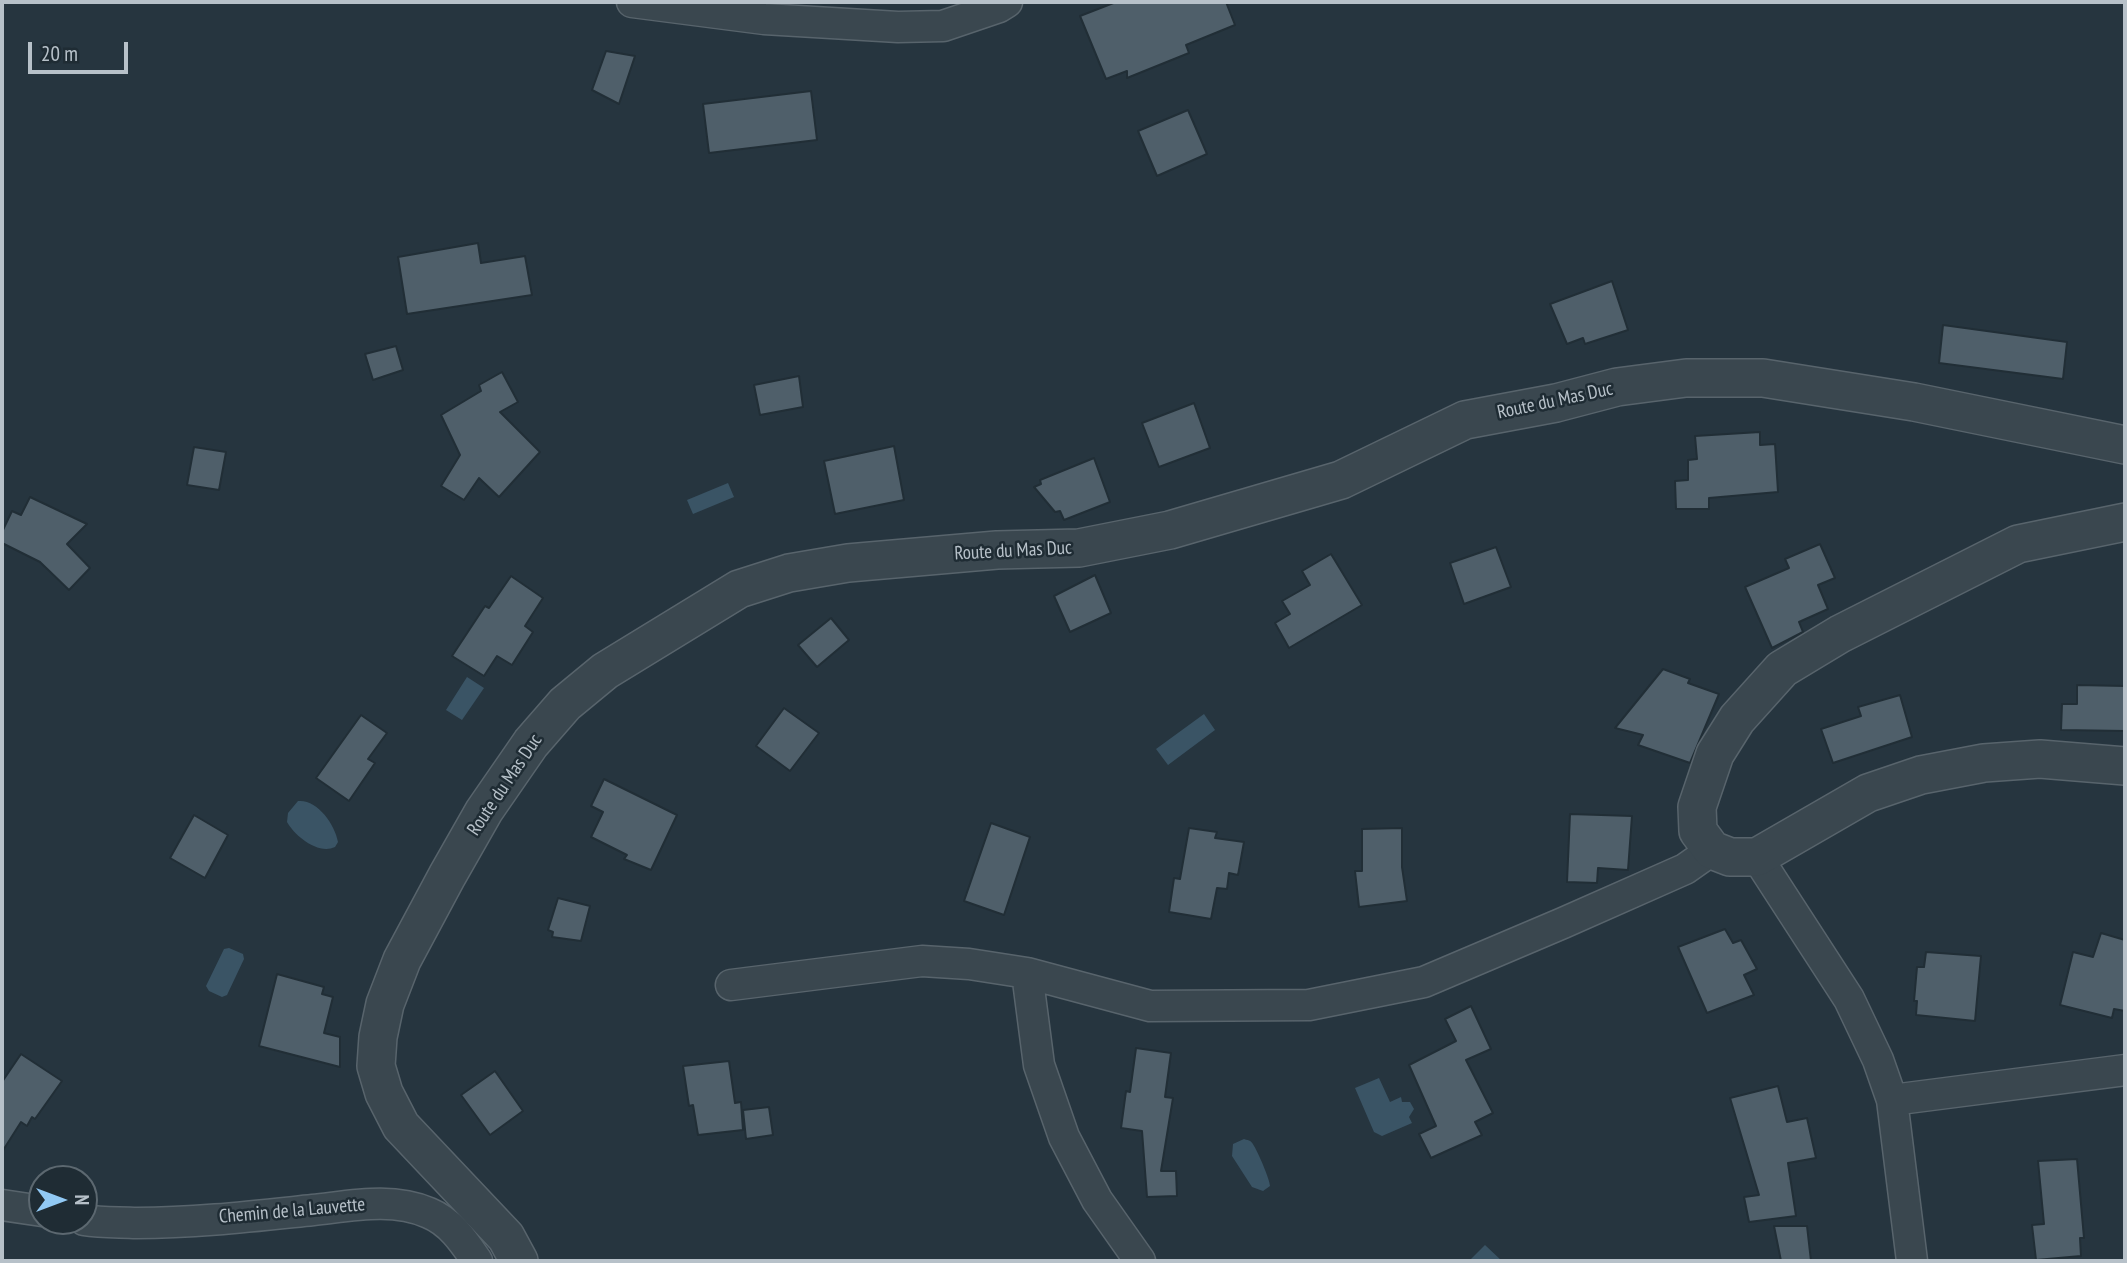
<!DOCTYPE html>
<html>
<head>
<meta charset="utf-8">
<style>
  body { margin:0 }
  #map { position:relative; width:2127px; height:1263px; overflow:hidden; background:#26353f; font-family:"PT Sans Narrow",sans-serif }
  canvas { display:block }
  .frame { position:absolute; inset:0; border:4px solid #b7c1c9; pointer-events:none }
  .north { position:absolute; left:28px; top:1165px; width:70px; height:70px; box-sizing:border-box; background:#1f2c34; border:2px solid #5c6870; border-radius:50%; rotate:90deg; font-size:19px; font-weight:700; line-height:28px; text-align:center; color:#b7c1c9 }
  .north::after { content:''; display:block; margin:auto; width:24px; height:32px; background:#91c9f4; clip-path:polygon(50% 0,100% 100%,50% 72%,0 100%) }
  .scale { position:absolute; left:28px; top:42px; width:100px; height:32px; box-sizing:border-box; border:4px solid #b7c1c9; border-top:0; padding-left:9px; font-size:21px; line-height:24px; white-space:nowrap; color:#b7c1c9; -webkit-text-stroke:5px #1f2c34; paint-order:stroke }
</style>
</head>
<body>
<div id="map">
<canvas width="2127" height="1263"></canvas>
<div class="frame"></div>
<div class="north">N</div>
<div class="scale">20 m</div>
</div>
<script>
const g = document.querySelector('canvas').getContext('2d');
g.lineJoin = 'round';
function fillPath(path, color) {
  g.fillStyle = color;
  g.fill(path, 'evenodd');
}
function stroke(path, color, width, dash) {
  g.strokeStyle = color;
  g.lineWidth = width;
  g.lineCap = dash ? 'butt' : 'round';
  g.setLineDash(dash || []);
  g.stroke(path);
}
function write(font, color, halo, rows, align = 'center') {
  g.font = font + ' "PT Sans Narrow",sans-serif';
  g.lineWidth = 5;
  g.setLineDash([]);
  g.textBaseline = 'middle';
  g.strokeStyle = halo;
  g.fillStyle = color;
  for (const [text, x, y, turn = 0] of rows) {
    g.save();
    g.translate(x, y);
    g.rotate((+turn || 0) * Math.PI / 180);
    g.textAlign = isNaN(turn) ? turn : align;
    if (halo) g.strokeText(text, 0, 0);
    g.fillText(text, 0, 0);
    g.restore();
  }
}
const water = new Path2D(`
  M 728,483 L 734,497 L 693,514 L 687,500 Z
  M 467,677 L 484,688 L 462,720 L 446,710 Z
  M 1204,714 L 1215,730 L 1168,765 L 1156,749 Z
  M 298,801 C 317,799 335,824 338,842 L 335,847 C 318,855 295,836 287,822 L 288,813 Z
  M 229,948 L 243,954 L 244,959 L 227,995 L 222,997 L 209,991 L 206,986 L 224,949 Z
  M 1379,1078 L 1390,1102 L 1401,1097 L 1402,1102 L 1410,1102 L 1414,1109 L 1409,1117 L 1412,1123 L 1382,1136 L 1374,1132 L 1355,1088 Z
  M 1244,1139 C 1250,1141 1251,1140 1254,1146 C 1258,1152 1270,1180 1270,1186 L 1263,1191 L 1252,1187 L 1232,1156 L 1233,1144 Z
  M 1485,1245 L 1502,1261 L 1469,1261 Z`);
const building = new Path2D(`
  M 1116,2 L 1226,2 L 1235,25 L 1186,45 L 1189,53 L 1127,78 L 1127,71 L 1106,79 L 1080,16 Z
  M 606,51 L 635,56 L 619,104 L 592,90 Z
  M 811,91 L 817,140 L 709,153 L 703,104 Z
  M 1188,110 L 1207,154 L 1157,176 L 1138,131 Z
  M 478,243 L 481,263 L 525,256 L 532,295 L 407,314 L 398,257 Z
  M 1612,281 L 1628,330 L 1585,344 L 1583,338 L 1567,344 L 1550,304 Z
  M 1943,325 L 2067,342 L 2063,379 L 1939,363 Z
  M 396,346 L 403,370 L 373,380 L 365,354 Z
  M 502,372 L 518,402 L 500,412 L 540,452 L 499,497 L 479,478 L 464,500 L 441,486 L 460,455 L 441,415 L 481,391 L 479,385 Z
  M 799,376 L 803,407 L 760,415 L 754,385 Z
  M 1194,403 L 1210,448 L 1159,467 L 1142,423 Z
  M 1760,432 L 1760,445 L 1775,444 L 1778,492 L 1709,498 L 1709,509 L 1676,509 L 1675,481 L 1688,480 L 1688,460 L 1697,459 L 1695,436 Z
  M 894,446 L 904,500 L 835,514 L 824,461 Z
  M 194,447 L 226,452 L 219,490 L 187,485 Z
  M 1094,458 L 1110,502 L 1064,520 L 1060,511 L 1055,512 L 1034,487 L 1041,484 L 1040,480 Z
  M 30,497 L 87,524 L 67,544 L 90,568 L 69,590 L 40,562 L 2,543 L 2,532 L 12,511 L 21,515 Z
  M 1820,544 L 1835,578 L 1818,585 L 1828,609 L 1799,622 L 1803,632 L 1772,648 L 1745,587 L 1789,568 L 1785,559 Z
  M 1496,547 L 1511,587 L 1464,604 L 1450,563 Z
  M 1331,554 L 1362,605 L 1289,648 L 1275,623 L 1290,614 L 1282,601 L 1310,585 L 1302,571 Z
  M 1095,575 L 1111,613 L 1070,632 L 1054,596 Z
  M 511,576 L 543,598 L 525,626 L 533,632 L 512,665 L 497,656 L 484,676 L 452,656 L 485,606 L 489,608 Z
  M 831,618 L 849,640 L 817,667 L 798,645 Z
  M 1663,669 L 1690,679 L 1688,683 L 1719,694 L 1690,763 L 1638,745 L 1643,735 L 1615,728 Z
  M 2077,685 L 2125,686 L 2125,731 L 2061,730 L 2062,704 L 2077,704 Z
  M 1900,695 L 1912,737 L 1833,763 L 1821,729 L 1861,716 L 1858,707 Z
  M 784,708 L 819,733 L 790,771 L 756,746 Z
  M 361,715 L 387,733 L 368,759 L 375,763 L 349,801 L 316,778 Z
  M 604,779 L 677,815 L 651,870 L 624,859 L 627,855 L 591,837 L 603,812 L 591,806 Z
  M 1570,814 L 1632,816 L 1628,870 L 1598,868 L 1597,883 L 1567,882 Z
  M 194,815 L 228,835 L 205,878 L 170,858 Z
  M 991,823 L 1030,837 L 1004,915 L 964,901 Z
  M 1189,828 L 1217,832 L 1215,838 L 1244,842 L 1238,875 L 1229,873 L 1227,889 L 1217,888 L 1211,919 L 1169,912 L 1174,878 L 1180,879 Z
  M 1402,828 L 1402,867 L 1407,901 L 1359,907 L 1355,871 L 1362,871 L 1362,829 Z
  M 558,898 L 590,906 L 581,941 L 552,937 L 553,932 L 548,930 Z
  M 1725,929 L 1733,943 L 1741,940 L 1757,969 L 1744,975 L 1754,995 L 1707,1013 L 1678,947 Z
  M 2101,933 L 2125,940 L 2125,1011 L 2114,1009 L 2112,1018 L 2060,1005 L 2073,952 L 2093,957 Z
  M 1926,952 L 1981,956 L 1975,1021 L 1916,1015 L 1917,1001 L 1914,1001 L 1917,967 L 1924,967 Z
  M 277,974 L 324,987 L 322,994 L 333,997 L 324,1033 L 340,1037 L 340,1067 L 259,1046 Z
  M 1471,1006 L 1491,1049 L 1466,1060 L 1493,1113 L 1475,1122 L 1482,1135 L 1431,1158 L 1419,1134 L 1436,1126 L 1409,1065 L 1456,1041 L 1445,1019 Z
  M 1136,1048 L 1171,1053 L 1165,1097 L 1173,1098 L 1161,1171 L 1176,1171 L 1177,1196 L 1147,1197 L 1142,1131 L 1121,1128 L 1126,1091 L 1130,1092 Z
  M 21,1054 L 62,1081 L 35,1119 L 32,1117 L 27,1126 L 21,1122 L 2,1152 L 2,1082 Z
  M 729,1061 L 735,1103 L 741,1102 L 743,1130 L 698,1135 L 693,1105 L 689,1106 L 683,1066 Z
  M 495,1071 L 523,1111 L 490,1135 L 461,1095 Z
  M 1778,1086 L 1787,1122 L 1807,1118 L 1816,1158 L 1788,1163 L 1796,1216 L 1749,1222 L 1744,1197 L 1759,1195 L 1730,1098 Z
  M 769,1107 L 773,1135 L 746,1139 L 743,1110 Z
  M 2077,1159 L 2084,1238 L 2080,1238 L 2081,1256 L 2036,1260 L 2032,1225 L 2044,1224 L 2038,1161 Z
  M 1774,1226 L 1807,1226 L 1811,1261 L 1781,1261 Z`);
const minor = new Path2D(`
  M 632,2 L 764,19 L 898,27 L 943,26 L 999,7 L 1007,2
  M 1757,857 L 1849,999 L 1878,1060 L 1892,1100 L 1912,1261
  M 731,985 L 922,961 L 969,964 L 1027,973
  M 1892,1100 L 2125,1070
  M 2,1205 L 42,1211
  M 84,1220 C 102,1223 119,1222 137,1223 C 196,1223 255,1216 313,1210 C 351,1206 392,1197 429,1213 C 451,1222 464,1242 477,1261
  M 1140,1261 L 1097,1200 L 1064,1137 L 1039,1065 L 1027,973 L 1150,1006 L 1309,1005 L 1424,982 L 1563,923 L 1685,869 L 1712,850`);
const tertiary = new Path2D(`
  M 2125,522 L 2018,544 L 1840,634 L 1782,669 L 1737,719 L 1715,754 L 1697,807 L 1698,831 L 1712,850 L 1730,857 L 1757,857 L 1868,793 L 1921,775 L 1984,763 L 2040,759 L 2125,766
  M 519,1261 L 506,1237 L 401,1126 L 384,1093 L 376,1066 L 378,1037 L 385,1004 L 402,960 L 447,876 L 484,811 L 531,743 L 565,704 L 605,671 L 739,589 L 789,573 L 848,563 L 997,550 L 1079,548 L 1170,530 L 1341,480 L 1465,420 L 1556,403 L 1617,387 L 1686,378 L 1763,378 L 1914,402 L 2125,445`);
const streetNames = [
  ["Route du Mas Duc",1555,401,-12],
  ["Route du Mas Duc",1013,551,-3],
  ["Route du Mas Duc",505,785,-56],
  ["Chemin de la Lauvette",292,1211,-5]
];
fillPath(water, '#3a5465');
fillPath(building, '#4f5f6a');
stroke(building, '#212e36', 2);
stroke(minor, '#58646c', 33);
stroke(tertiary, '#58646c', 40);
stroke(minor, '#3a474f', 30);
stroke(tertiary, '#3a474f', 37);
write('19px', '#b7c1c9', '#1f2c34', streetNames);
</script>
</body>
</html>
